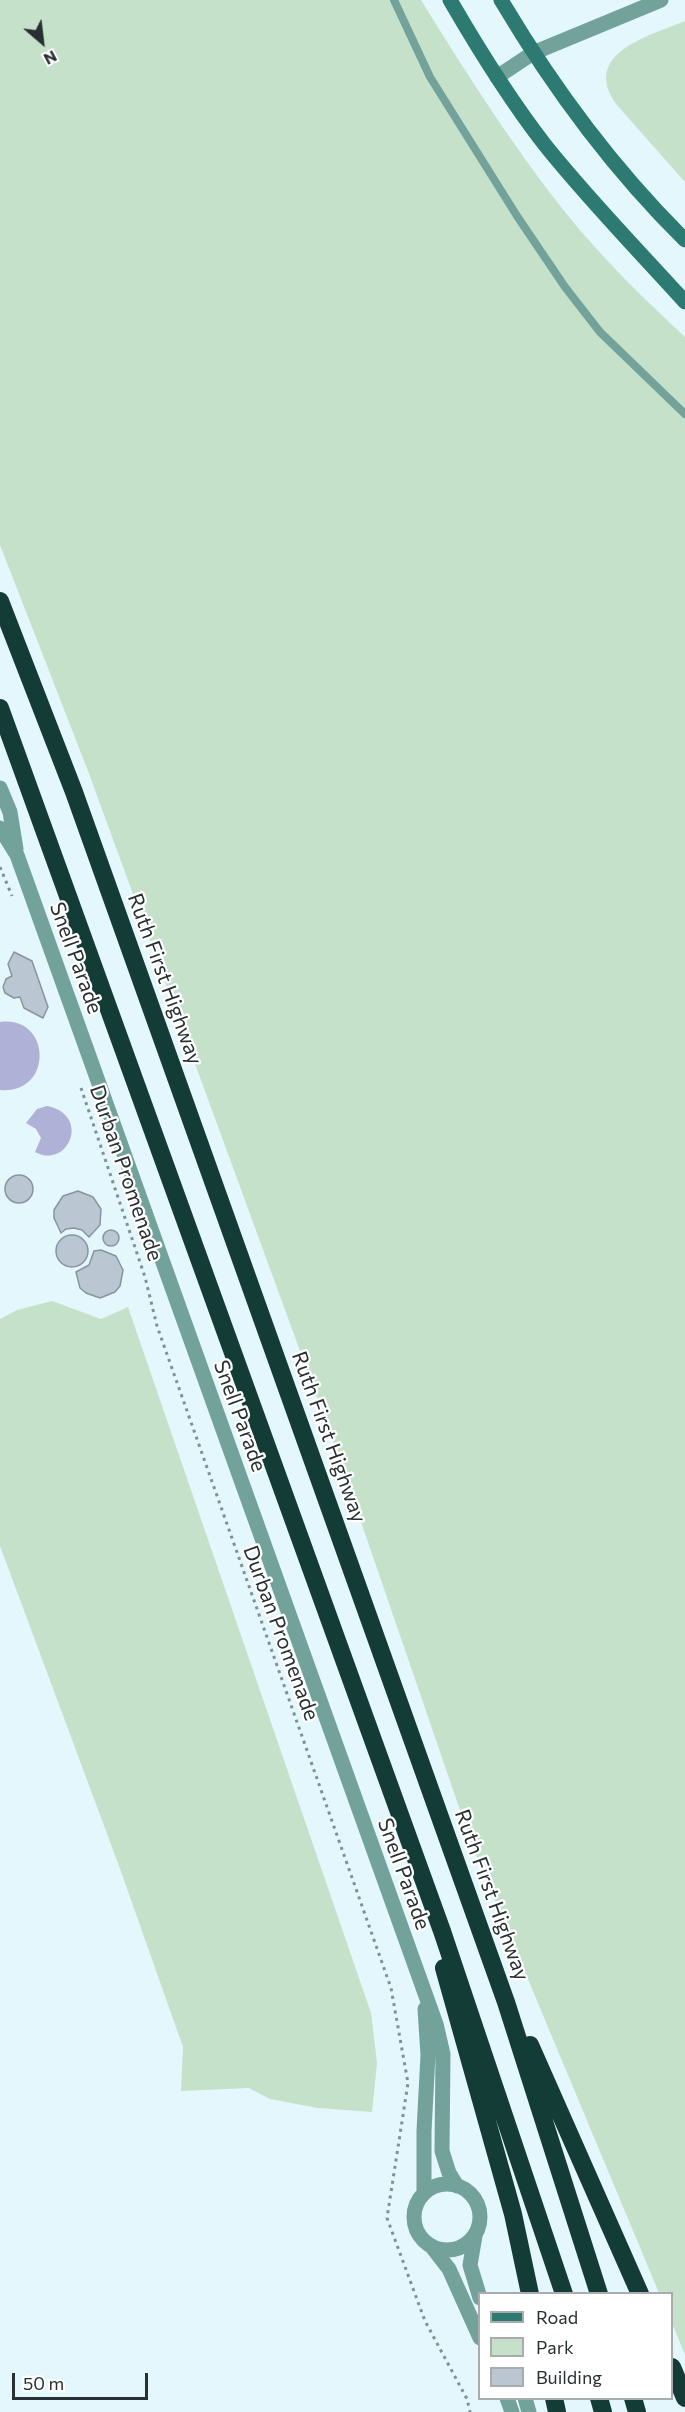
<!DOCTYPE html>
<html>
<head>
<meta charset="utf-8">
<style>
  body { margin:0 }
  #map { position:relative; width:685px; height:2412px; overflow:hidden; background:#e4f7fd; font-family:Commissioner,sans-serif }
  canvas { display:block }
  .legend { position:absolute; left:478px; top:2292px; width:195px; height:108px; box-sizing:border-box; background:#fff; border:2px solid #a9acad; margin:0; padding:8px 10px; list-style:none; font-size:18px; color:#282f31 }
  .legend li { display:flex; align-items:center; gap:12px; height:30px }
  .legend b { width:30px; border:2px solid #a9acad }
  .north { position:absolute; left:12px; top:12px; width:60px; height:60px; -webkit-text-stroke:4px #fff; paint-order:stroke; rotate:152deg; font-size:16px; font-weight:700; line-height:24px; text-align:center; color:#282f31 }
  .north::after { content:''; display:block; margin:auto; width:21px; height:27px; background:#282f31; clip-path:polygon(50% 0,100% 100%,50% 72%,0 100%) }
  .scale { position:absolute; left:12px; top:2373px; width:136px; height:27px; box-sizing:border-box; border:3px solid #282f31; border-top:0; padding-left:8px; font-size:18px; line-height:21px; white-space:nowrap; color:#282f31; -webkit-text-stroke:4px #fff; paint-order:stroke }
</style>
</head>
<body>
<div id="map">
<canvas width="685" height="2412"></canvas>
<ul class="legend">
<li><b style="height:8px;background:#2c7a71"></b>Road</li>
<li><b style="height:16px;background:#c5e1ca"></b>Park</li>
<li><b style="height:16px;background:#bbc6d3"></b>Building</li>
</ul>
<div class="north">N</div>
<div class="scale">50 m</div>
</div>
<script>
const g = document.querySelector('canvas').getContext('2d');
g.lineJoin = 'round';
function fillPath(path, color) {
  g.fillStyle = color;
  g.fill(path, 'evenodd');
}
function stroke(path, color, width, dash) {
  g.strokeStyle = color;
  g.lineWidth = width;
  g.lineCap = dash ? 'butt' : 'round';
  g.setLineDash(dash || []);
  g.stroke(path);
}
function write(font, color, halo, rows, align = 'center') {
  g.font = font + ' Commissioner,sans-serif';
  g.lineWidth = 4.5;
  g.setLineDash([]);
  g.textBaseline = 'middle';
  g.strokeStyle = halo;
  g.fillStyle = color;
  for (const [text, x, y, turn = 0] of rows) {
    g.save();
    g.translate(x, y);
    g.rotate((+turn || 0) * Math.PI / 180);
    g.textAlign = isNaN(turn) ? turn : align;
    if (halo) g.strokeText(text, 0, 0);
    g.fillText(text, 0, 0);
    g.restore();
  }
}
const green = new Path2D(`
  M 0,0 L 421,0 C 466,73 512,145 565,212 C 601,257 643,298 685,337 L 685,2355 L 672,2323 L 672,2294 L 659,2293 L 472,1845 L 337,1452 L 88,771 L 0,545 Z
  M 685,21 L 685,182 L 616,104 C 581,53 649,36 685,21 Z
  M 52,1301 L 101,1319 L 128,1307 L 371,2013 L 377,2063 L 372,2112 L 318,2108 L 270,2099 L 249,2088 L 181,2091 L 183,2047 L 119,1866 L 0,1546 L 0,1319 L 17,1310 Z`);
const water = new Path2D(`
  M 0,1022 C 52,1015 54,1095 0,1090 Z
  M 47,1106 C 92,1115 68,1170 35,1152 L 41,1138 L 36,1129 L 26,1123 L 37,1109 Z`);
const building = new Path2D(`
  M 14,952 L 32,961 L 48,1007 L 43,1018 L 24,1008 L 20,997 L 14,998 L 5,993 L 3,987 L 6,979 L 12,976 L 8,964 Z
  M5 1189a14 14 0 1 1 28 0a14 14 0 1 1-28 0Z
  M 78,1191 L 93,1197 L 101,1209 L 100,1225 L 89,1237 L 82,1230 L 74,1228 L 66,1229 L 61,1233 L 54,1218 L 54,1210 L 63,1196 Z
  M103 1238a8 8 0 1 1 16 0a8 8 0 1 1-16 0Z
  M56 1251a16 16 0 1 1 32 0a16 16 0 1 1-32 0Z
  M 101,1250 L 116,1256 L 123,1270 L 120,1286 L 115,1292 L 100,1298 L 86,1293 L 80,1288 L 76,1272 L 89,1265 L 94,1251 Z`);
const path = new Path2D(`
  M 0,867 L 12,896
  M 81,1088 L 145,1277 L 157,1326 L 391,1988 L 408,2083 L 387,2218 L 425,2321 L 467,2399 L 470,2412`);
const service = new Path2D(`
  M 394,0 L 430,77 L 517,216 L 565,287 L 600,332 L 685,414`);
const minor = new Path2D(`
  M 497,77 L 533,53 L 661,0
  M 0,788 L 10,812 L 16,849
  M 0,828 L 17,855 L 436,2024 L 443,2054 L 442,2151 L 449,2173 L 457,2186
  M414 2217a33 33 0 1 1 66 0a33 33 0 1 1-66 0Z
  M 424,2193 L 424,2131 L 428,2055 L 425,2009
  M 475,2236 L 470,2265 L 480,2298
  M 432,2247 L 449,2269 L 480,2338
  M 507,2398 L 512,2412
  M 525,2398 L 529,2412`);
const secondary = new Path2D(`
  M 450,0 C 479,50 510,100 545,145 C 589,200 638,250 685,302
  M 501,0 C 552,86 614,170 685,240`);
const motorway = new Path2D(`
  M 0,601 L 74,792 L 506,2002 L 599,2294
  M 0,708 L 442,1931 L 564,2294
  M 444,1968 L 513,2214 L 530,2294
  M 530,2045 L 640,2294
  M 672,2367 L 685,2398
  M 554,2398 L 557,2412
  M 599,2398 L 603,2412
  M 633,2398 L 637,2412`);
const streetNames = [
  ["Snell Parade",76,958,70],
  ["Ruth First Highway",165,979,70],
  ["Durban Promenade",126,1173,71],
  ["Snell Parade",240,1416,70],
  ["Ruth First Highway",329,1437,70],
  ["Durban Promenade",281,1633,70],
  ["Snell Parade",404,1874,70],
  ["Ruth First Highway",492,1895,70]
];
fillPath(green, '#c5e1ca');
fillPath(water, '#b0b1d7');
fillPath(building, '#bbc6d3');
stroke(building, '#8a94a0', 1.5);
stroke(path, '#828f93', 3, [3, 4.5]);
stroke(service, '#73a29b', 8);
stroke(minor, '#73a29b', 15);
stroke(secondary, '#2c7a71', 15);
stroke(motorway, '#143c37', 18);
write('21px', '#282f31', '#fff', streetNames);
</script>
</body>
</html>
